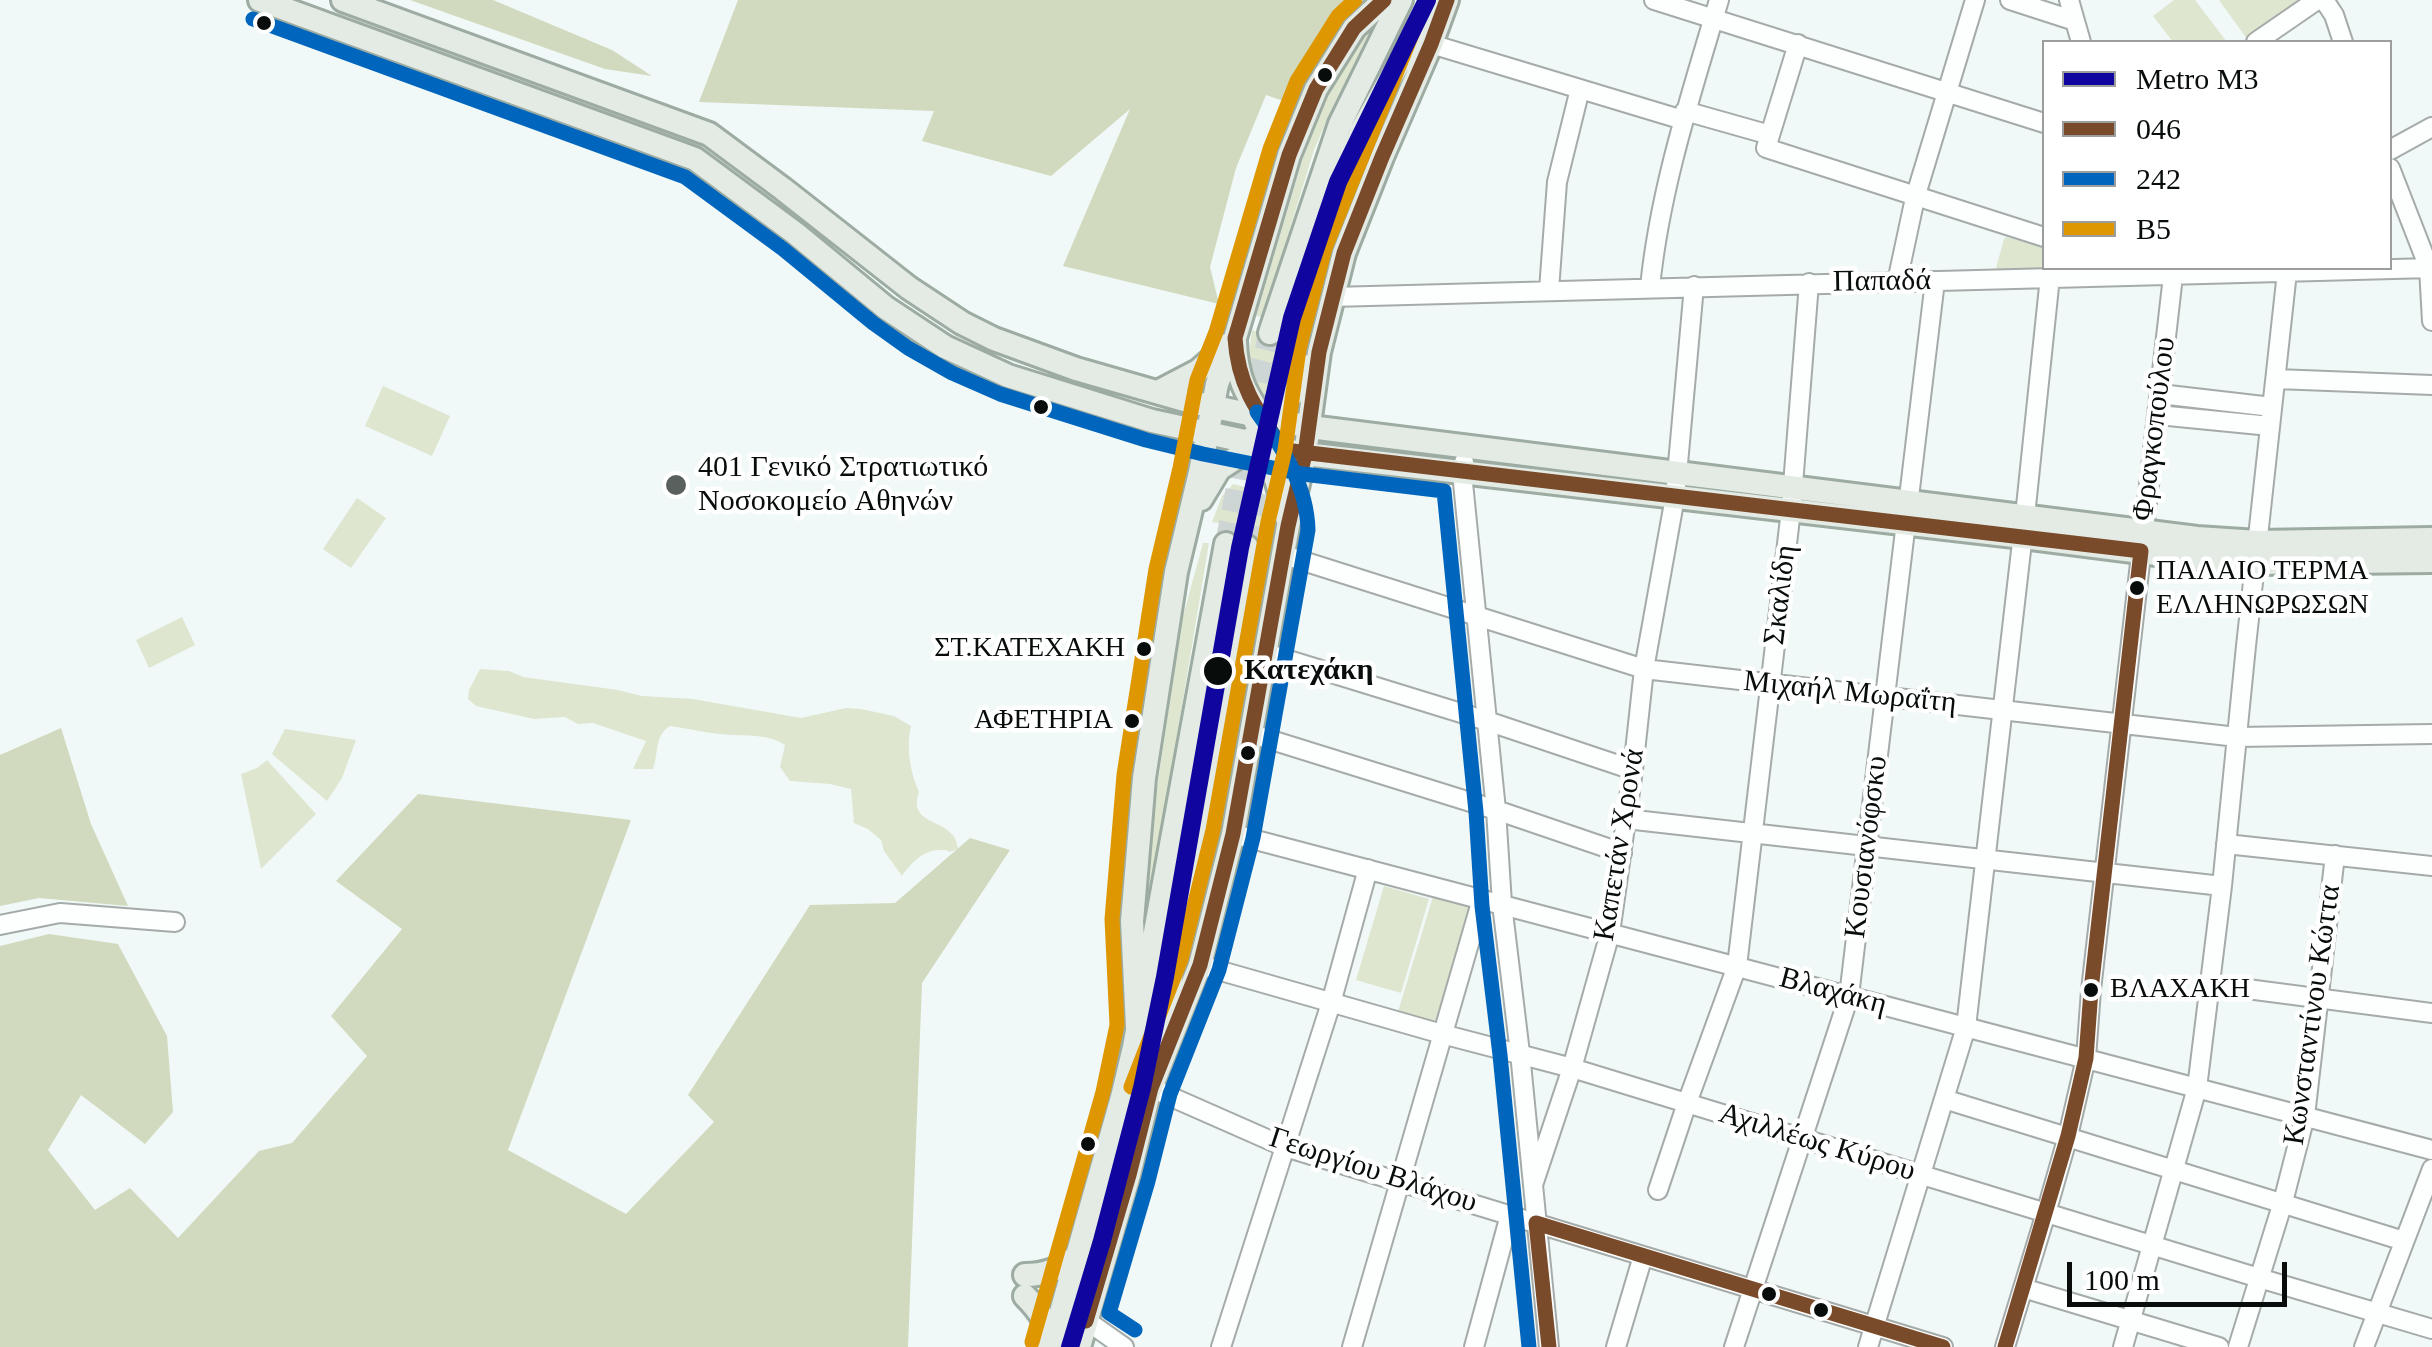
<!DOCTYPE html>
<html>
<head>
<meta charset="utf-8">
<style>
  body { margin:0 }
  #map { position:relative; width:2432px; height:1347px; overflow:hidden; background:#f0f9f7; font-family:Georgia,serif }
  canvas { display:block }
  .legend { position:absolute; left:2042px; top:40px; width:350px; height:230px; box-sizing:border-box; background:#fff; border:2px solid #9c9e9e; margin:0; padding:12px 18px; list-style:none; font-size:30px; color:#080d0c }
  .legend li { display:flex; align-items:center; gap:20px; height:50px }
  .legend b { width:50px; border:2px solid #9c9e9e }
  .scale { position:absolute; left:2067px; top:1262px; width:220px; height:45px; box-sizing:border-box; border:5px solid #080d0c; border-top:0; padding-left:12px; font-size:30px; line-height:35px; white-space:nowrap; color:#080d0c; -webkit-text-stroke:8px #fff; paint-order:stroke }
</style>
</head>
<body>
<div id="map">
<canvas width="2432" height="1347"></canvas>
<ul class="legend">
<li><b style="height:12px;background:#10069f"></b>Metro Μ3</li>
<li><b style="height:12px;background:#7a4b2a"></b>046</li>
<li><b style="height:12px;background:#0065bd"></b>242</li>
<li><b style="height:12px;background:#df9701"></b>Β5</li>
</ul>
<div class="scale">100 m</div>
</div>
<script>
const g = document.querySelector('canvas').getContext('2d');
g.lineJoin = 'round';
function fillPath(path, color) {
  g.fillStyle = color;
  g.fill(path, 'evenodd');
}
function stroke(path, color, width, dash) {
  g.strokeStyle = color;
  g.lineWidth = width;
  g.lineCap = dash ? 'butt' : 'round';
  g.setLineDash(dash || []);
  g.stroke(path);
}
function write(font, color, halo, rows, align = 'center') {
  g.font = font + ' Georgia,serif';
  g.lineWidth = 9;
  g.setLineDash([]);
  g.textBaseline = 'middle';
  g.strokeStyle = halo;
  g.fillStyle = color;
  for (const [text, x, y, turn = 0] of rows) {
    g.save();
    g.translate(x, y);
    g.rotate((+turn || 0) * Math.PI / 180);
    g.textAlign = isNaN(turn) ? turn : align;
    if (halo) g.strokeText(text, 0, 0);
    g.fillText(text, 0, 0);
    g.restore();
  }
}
const green = new Path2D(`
  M 2174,0 L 2195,0 L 2227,42 L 2173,42 L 2153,16 Z
  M 2219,0 L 2303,0 L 2247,39 Z
  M 1380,8 L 1383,9 L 1332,108 L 1314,150 L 1263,317 L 1256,316 L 1306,148 L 1324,103 Z
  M 1420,42 L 1326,282 L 1311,328 L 1301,326 L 1366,133 Z
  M 2006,237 L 2044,247 L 2044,268 L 2115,268 L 1998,272 L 1996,268 L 2004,239 Z
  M 1252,330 L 1303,348 C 1296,367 1286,395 1262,395 C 1245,377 1249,353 1252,330 Z
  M 383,386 L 450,416 L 432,456 L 365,426 Z
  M 1233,484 L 1262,491 L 1266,504 L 1263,530 L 1212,522 L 1222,496 Z
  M 357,498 L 386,518 L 351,568 L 323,549 Z
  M 1203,543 L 1209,543 L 1148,910 L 1149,842 L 1182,620 Z
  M 182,617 L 195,645 L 149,668 L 136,640 Z
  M 1236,664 L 1241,705 L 1225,807 L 1202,922 L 1178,998 Z
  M 480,669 L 509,671 L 523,677 L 618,690 L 642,696 L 693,699 L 801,718 L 846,708 L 861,709 L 894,716 L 911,726 C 906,746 910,773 919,792 C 906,829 956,816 958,849 C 940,855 958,850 940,850 C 923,850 911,863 902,876 L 884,851 L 881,840 L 868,829 L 854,823 L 851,789 L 830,784 L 790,781 L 780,767 L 785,745 C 770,735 754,736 737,735 C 715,735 692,729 670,726 C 654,736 659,752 653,769 L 633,769 L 646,741 L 593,723 L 578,724 L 565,717 L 534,719 L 476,706 L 468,699 L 469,690 Z
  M 285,729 L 356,740 L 342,778 L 327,801 L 272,754 Z
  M 267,760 L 316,814 L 261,869 L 241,774 L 257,768 Z
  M 1384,886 L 1429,899 L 1401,993 L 1356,980 Z
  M 1434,893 L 1472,904 L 1436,1026 L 1397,1015 Z`);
const forest = new Path2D(`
  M 410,0 L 493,0 L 612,50 L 652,76 L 605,69 Z
  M 738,0 L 1350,0 L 1298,106 L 1266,95 L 1236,168 L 1210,267 L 1219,304 L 1063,266 L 1130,109 L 1051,176 L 922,141 L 934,111 L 699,102 Z
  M 61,728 L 91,824 L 128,906 L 39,898 L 0,906 L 0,755 Z
  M 418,794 L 631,820 L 508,1150 L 626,1214 L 714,1122 L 688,1095 L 810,905 L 895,903 L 970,838 L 1010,850 L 922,983 L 908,1347 L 0,1347 L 0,946 L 49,934 L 118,944 L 167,1036 L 173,1112 L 145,1144 L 81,1095 L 48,1150 L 95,1210 L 130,1188 L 178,1238 L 259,1151 L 292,1143 L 367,1056 L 331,1016 L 402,929 L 336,881 Z`);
const majorTunnel = new Path2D(`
  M 1226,544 L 1258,379 L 1270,333
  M 1247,547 L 1277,385 L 1289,340`);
const minor = new Path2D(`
  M 1654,0 L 2044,123
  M 2010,0 L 2075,21
  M 2069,0 L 2081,42
  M 2324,0 L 2334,15 L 2343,42
  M 2256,42 L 2317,0
  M 1431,44 L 1683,120
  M 1798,44 L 1766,148 L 2044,237
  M 1685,111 L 1770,135
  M 2390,150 L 2432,127
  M 2390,168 L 2429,268 L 2432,321
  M 1897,282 L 1915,198 L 1975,0
  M 1650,287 C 1660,188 1691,95 1719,0
  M 1549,290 L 1557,182 L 1580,89
  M 1332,297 L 2432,268
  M 2276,379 L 2432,385
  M 2160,394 L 2272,407
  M 2158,415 L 2270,426
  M 1464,462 L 1462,473 L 1496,810 L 1502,904 L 1520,1053 L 1549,1347
  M 1284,555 L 1644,669 L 2237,737 L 2432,734
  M 1266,653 L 1487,721 L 1633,770
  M 1252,734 L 1496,810 L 1622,853
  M 1626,819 L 2222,886
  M 1233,834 L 2432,1150
  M 2226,844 L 2432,866
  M 0,925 L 60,913 L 175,922
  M 1200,965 L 1442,1034 L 1572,1068 L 2259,1278 L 2432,1329
  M 2209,984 L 2432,1013
  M 1151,1088 L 1285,1147 L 1943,1347
  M 1944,1099 L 2404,1241
  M 1533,1185 L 1572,1068 L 1610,933 L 1633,770 L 1644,669 L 1675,497 L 1694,286
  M 1658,1190 L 1687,1103 L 1737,966 L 1791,510 L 1809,283
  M 2023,1288 L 2219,1347
  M 1063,1304 L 1124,1347
  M 1221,1347 L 1331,1003 L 1368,869
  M 1352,1347 L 1482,899
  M 1474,1347 L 1510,1215
  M 1616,1347 L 1643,1256
  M 1734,1347 L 1849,996 L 1935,281
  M 1868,1347 L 1966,1027 L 2025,516 L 2050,277
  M 2005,1347 L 2046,1213 L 2068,1136 L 2086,1058 L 2091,990 L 2173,276
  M 2123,1347 L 2197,1088 L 2222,886 L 2246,646 L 2287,272
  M 2238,1347 L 2283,1202 L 2305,1116 L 2335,855
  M 2364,1347 L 2432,1169`);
const major = new Path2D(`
  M 260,0 L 695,159 L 795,233 L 886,308 L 945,347 L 1008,376 L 1152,421 L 1305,454 L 2023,537 L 2196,559 L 2256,563 L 2432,561
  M 343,0 L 709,134 L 783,189 L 909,288 L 962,323 L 994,339 L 1076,369 L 1191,402 L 1310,427 L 2197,538 L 2258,542 L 2432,539
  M 1270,333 L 1340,124 L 1401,0
  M 1289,340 L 1361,131 L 1434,0
  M 1235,341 C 1236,377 1245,393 1265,422
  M 1158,392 L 1198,371 L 1229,344
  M 1255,421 C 1281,407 1301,392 1313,364
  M 1252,438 L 1276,479 L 1287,518
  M 1201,499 L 1219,469 L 1259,443
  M 1137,1027 L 1132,921 L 1144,778 L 1176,572 L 1200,472 L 1217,384 L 1235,338 L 1289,155 L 1316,89 L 1354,28 L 1384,0
  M 1160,1040 L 1247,547
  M 1151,1088 L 1200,965 L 1233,834 L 1288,526 L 1305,454 L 1319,352 L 1344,253 L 1382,157 L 1431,44 L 1447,0
  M 1025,1275 C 1045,1275 1060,1269 1076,1257
  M 1025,1296 C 1040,1311 1049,1324 1049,1345
  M 1051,1347 L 1122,1097 L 1134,1047 L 1226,544
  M 1079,1347 L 1129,1175 L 1153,1077`);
const bus1 = new Path2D(`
  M 1384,0 L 1354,28 L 1316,89 L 1289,155 L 1235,338 C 1238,386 1257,411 1284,450 L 2141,551 L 2091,990 L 2086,1058 L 2068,1136 L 2005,1347
  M 1086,1321 L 1129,1175 L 1151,1088 L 1200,965 L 1233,834 L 1288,526 L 1305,454 L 1319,352 L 1344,253 L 1382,157 L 1431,44 L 1447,0
  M 1549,1347 L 1536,1223 L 1943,1347`);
const bus2 = new Path2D(`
  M 253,19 L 685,177 L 783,249 L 873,323 L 908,348 L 952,373 L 1000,394 L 1146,440 L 1203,454 L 1303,474 L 1444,491 L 1476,812 L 1482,906 L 1500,1055 L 1529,1347
  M 1135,1330 L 1109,1313 L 1148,1181 L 1170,1094 L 1219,970 L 1253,838 L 1308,530 C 1307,486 1282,446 1257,412`);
const bus3 = new Path2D(`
  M 1131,1087 L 1181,959 L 1213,830 L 1268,522 L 1285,450 L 1299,349 L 1325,248 L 1426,0
  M 1032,1342 L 1103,1092 L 1117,1025 L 1112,919 L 1124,775 L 1156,569 L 1180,468 L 1197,380 L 1216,332 L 1270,149 L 1297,81 L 1338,16 L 1355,0`);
const metro1 = new Path2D(`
  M 1070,1347 L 1102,1241 L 1142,1088 L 1165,977 L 1240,548 L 1292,318 L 1338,182 L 1427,0`);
const markers = [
  [264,23,9,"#080d0c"],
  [1325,75,9,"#080d0c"],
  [1041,407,9,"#080d0c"],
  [676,485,12,"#59605e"],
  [2137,588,9,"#080d0c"],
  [1144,649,9,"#080d0c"],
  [1218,671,16,"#080d0c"],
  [1132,721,9,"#080d0c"],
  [1248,753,9,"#080d0c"],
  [2091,990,9,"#080d0c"],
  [1088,1144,9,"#080d0c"],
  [1769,1294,9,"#080d0c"],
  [1821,1310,9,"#080d0c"]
];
const busNames = [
  ["ΠΑΛΑΙΟ ΤΕΡΜΑ",2156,572],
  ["ΕΛΛΗΝΩΡΩΣΩΝ",2156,606],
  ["ΣΤ.ΚΑΤΕΧΑΚΗ",1125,649,"right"],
  ["ΑΦΕΤΗΡΙΑ",1113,721,"right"],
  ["ΒΛΑΧΑΚΗ",2110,990]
];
const streetNames = [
  ["Παπαδά",1882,282,-1],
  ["Φραγκοπούλου",2155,429,-83],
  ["Σκαλίδη",1781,595,-83],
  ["Μιχαήλ Μωραΐτη",1850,693,6],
  ["Καπετάν Χρονά",1620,845,-81],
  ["Κουσιανόφσκυ",1867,847,-83],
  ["Βλαχάκη",1833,992,15],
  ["Κωνσταντίνου Κώττα",2313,1015,-82],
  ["Αχιλλέως Κύρου",1817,1143,17],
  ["Γεωργίου Βλάχου",1373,1171,18]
];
const poiNames = [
  ["401 Γενικό Στρατιωτικό",698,468],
  ["Νοσοκομείο Αθηνών",698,502]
];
const stopNames = [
  ["Κατεχάκη",1244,671]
];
fillPath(green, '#dee6d0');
fillPath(forest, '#d1dabe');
stroke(majorTunnel, '#cdd6d4', 22, [22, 11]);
stroke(minor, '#a5aba9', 22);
stroke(major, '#9daca2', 28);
stroke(minor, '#fdfefe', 18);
stroke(major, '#e4ebe5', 22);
stroke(bus1, '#7a4b2a', 15);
stroke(bus2, '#0065bd', 15);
stroke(bus3, '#df9701', 15);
stroke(metro1, '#10069f', 18);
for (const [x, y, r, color] of markers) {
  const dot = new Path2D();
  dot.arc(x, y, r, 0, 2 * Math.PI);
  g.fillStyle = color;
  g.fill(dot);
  stroke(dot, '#fff', 4);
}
write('28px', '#080d0c', '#fff', busNames, 'left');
write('30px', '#080d0c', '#fff', streetNames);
write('30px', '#080d0c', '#fff', poiNames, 'left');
write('bold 30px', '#080d0c', '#fff', stopNames, 'left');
</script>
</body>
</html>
